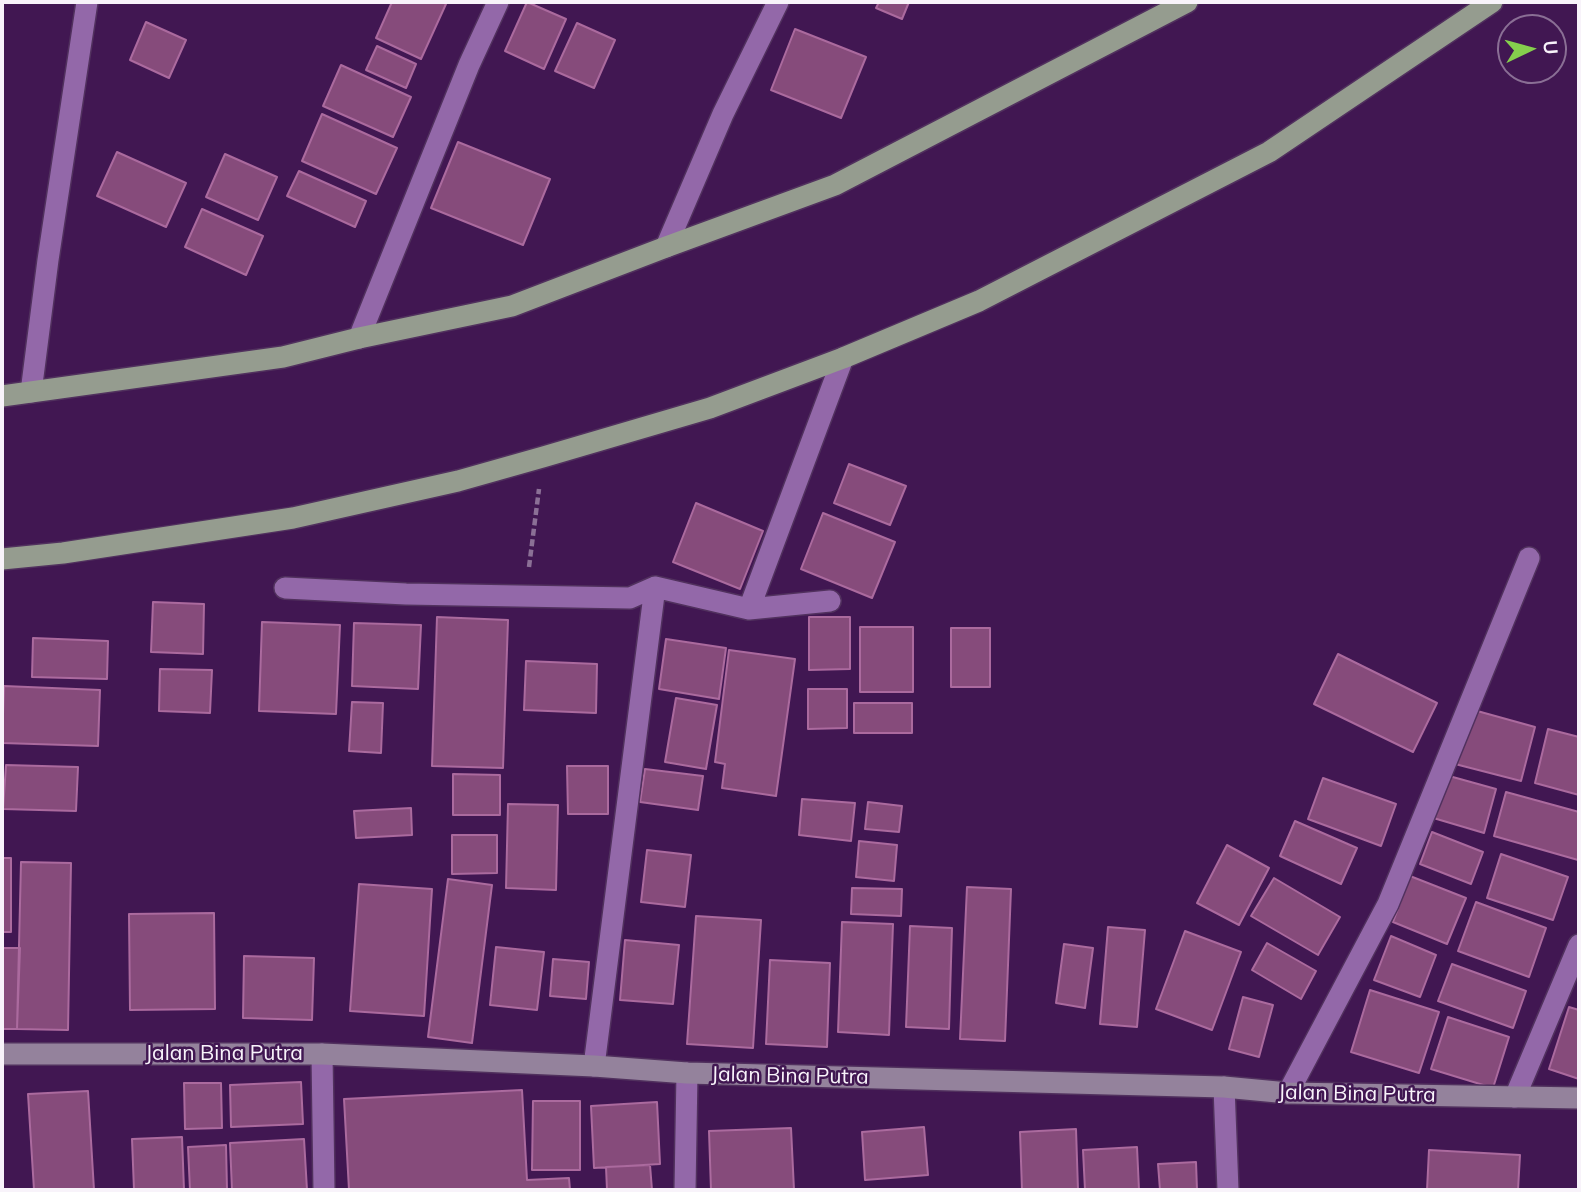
<!DOCTYPE html>
<html>
<head>
<meta charset="utf-8">
<style>
  body { margin:0 }
  #map { position:relative; width:1581px; height:1192px; overflow:hidden; background:#411752; font-family:Mulish,sans-serif }
  canvas { display:block }
  .frame { position:absolute; inset:0; border:4px solid #f8f3fa; pointer-events:none }
  .north { position:absolute; left:1497px; top:14px; width:70px; height:70px; box-sizing:border-box; background:#411752; border:2px solid #8a6f95; border-radius:50%; rotate:85deg; font-size:19px; font-weight:700; line-height:28px; text-align:center; color:#f8f3fa }
  .north::after { content:''; display:block; margin:auto; width:24px; height:32px; background:#85cf4d; clip-path:polygon(50% 0,100% 100%,50% 72%,0 100%) }
</style>
</head>
<body>
<div id="map">
<canvas width="1581" height="1192"></canvas>
<div class="frame"></div>
<div class="north">U</div>
</div>
<script>
const g = document.querySelector('canvas').getContext('2d');
g.lineJoin = 'round';
function fillPath(path, color) {
  g.fillStyle = color;
  g.fill(path, 'evenodd');
}
function stroke(path, color, width, dash) {
  g.strokeStyle = color;
  g.lineWidth = width;
  g.lineCap = dash ? 'butt' : 'round';
  g.setLineDash(dash || []);
  g.stroke(path);
}
function write(font, color, halo, rows, align = 'center') {
  g.font = font + ' Mulish,sans-serif';
  g.lineWidth = 5;
  g.setLineDash([]);
  g.textBaseline = 'middle';
  g.strokeStyle = halo;
  g.fillStyle = color;
  for (const [text, x, y, turn = 0] of rows) {
    g.save();
    g.translate(x, y);
    g.rotate((+turn || 0) * Math.PI / 180);
    g.textAlign = isNaN(turn) ? turn : align;
    if (halo) g.strokeText(text, 0, 0);
    g.fillText(text, 0, 0);
    g.restore();
  }
}
const building = new Path2D(`
  M 392,2 L 442,2 L 446,4 L 421,59 L 376,38 Z
  M 527,2 L 566,19 L 544,69 L 505,51 Z
  M 879,2 L 909,2 L 902,19 L 876,8 Z
  M 146,22 L 186,40 L 169,78 L 130,60 Z
  M 577,23 L 615,40 L 594,88 L 555,71 Z
  M 795,29 L 866,57 L 841,118 L 771,90 Z
  M 377,46 L 416,64 L 406,88 L 366,70 Z
  M 341,65 L 411,97 L 393,137 L 323,106 Z
  M 322,114 L 397,148 L 376,194 L 302,161 Z
  M 458,142 L 550,179 L 523,245 L 431,208 Z
  M 117,152 L 186,183 L 166,227 L 97,196 Z
  M 225,154 L 277,177 L 258,220 L 206,197 Z
  M 299,171 L 366,201 L 355,227 L 287,196 Z
  M 202,209 L 263,236 L 246,275 L 185,247 Z
  M 849,464 L 906,486 L 890,525 L 834,503 Z
  M 696,503 L 763,531 L 740,589 L 673,562 Z
  M 823,513 L 895,542 L 872,598 L 801,569 Z
  M 153,602 L 204,604 L 203,654 L 151,652 Z
  M 437,617 L 508,620 L 503,768 L 432,766 Z
  M 809,617 L 850,617 L 850,669 L 809,670 Z
  M 262,622 L 340,625 L 336,714 L 259,711 Z
  M 354,623 L 421,625 L 418,689 L 352,686 Z
  M 860,627 L 913,627 L 913,692 L 860,692 Z
  M 951,628 L 990,628 L 990,687 L 951,687 Z
  M 33,638 L 108,641 L 107,679 L 32,677 Z
  M 666,639 L 726,648 L 719,699 L 659,689 Z
  M 729,650 L 795,659 L 776,796 L 722,788 L 725,764 L 715,762 Z
  M 1338,654 L 1437,703 L 1413,752 L 1314,704 Z
  M 526,661 L 597,664 L 596,713 L 524,710 Z
  M 160,669 L 212,670 L 210,713 L 159,711 Z
  M 4,686 L 100,690 L 98,746 L 2,743 Z
  M 808,689 L 847,689 L 847,728 L 808,729 Z
  M 676,698 L 717,705 L 706,769 L 665,762 Z
  M 352,702 L 383,703 L 381,753 L 349,751 Z
  M 854,703 L 912,703 L 912,733 L 854,733 Z
  M 1470,709 L 1535,727 L 1521,781 L 1455,764 Z
  M 1548,729 L 1579,737 L 1579,795 L 1535,783 Z
  M 6,765 L 78,767 L 76,811 L 3,809 Z
  M 567,766 L 608,766 L 608,814 L 568,814 Z
  M 645,769 L 703,776 L 698,810 L 640,802 Z
  M 453,774 L 500,775 L 500,815 L 453,815 Z
  M 1442,774 L 1496,789 L 1484,833 L 1430,817 Z
  M 1323,778 L 1396,804 L 1381,846 L 1308,819 Z
  M 1506,792 L 1579,812 L 1578,860 L 1494,836 Z
  M 802,799 L 855,803 L 851,841 L 799,835 Z
  M 868,802 L 902,806 L 899,832 L 865,829 Z
  M 508,804 L 558,805 L 556,890 L 506,888 Z
  M 411,808 L 412,835 L 356,838 L 354,811 Z
  M 1295,821 L 1357,848 L 1341,884 L 1280,856 Z
  M 1432,832 L 1483,852 L 1471,884 L 1420,864 Z
  M 452,835 L 497,835 L 497,873 L 452,874 Z
  M 859,841 L 897,845 L 894,881 L 856,877 Z
  M 1227,845 L 1269,868 L 1239,925 L 1197,903 Z
  M 647,850 L 691,855 L 685,907 L 641,902 Z
  M 1501,854 L 1568,877 L 1553,920 L 1487,898 Z
  M 2,858 L 11,858 L 11,932 L 2,932 Z
  M 21,862 L 71,863 L 68,1030 L 17,1029 Z
  M 1410,876 L 1466,898 L 1447,944 L 1393,922 Z
  M 1274,878 L 1340,917 L 1318,955 L 1251,916 Z
  M 448,879 L 492,885 L 472,1043 L 428,1037 Z
  M 359,884 L 432,889 L 424,1016 L 350,1011 Z
  M 967,887 L 1011,889 L 1005,1041 L 960,1039 Z
  M 852,888 L 902,889 L 901,916 L 851,914 Z
  M 1476,902 L 1546,928 L 1529,977 L 1458,951 Z
  M 214,913 L 215,1009 L 130,1010 L 129,914 Z
  M 696,916 L 761,920 L 753,1048 L 687,1044 Z
  M 842,922 L 893,924 L 889,1035 L 838,1032 Z
  M 910,926 L 952,928 L 949,1029 L 906,1027 Z
  M 1108,927 L 1145,930 L 1137,1027 L 1100,1024 Z
  M 1185,931 L 1241,952 L 1212,1030 L 1156,1009 Z
  M 1391,936 L 1436,955 L 1420,997 L 1374,980 Z
  M 625,940 L 679,945 L 673,1004 L 620,1000 Z
  M 1267,943 L 1316,971 L 1301,999 L 1252,970 Z
  M 1064,944 L 1093,948 L 1085,1008 L 1056,1003 Z
  M 496,947 L 544,952 L 537,1010 L 490,1005 Z
  M 2,948 L 20,948 L 17,1029 L 2,1029 Z
  M 244,956 L 314,958 L 312,1020 L 243,1018 Z
  M 553,959 L 589,962 L 586,999 L 550,996 Z
  M 770,960 L 830,963 L 827,1047 L 766,1044 Z
  M 1452,964 L 1526,991 L 1513,1028 L 1438,1001 Z
  M 1370,990 L 1439,1012 L 1419,1073 L 1351,1052 Z
  M 1243,997 L 1273,1005 L 1259,1057 L 1229,1049 Z
  M 1569,1007 L 1579,1010 L 1579,1079 L 1549,1069 Z
  M 1448,1017 L 1509,1037 L 1493,1088 L 1431,1069 Z
  M 301,1082 L 303,1124 L 231,1127 L 230,1085 Z
  M 184,1083 L 221,1083 L 222,1128 L 185,1129 Z
  M 522,1090 L 527,1180 L 569,1178 L 570,1190 L 349,1190 L 344,1099 Z
  M 88,1091 L 94,1190 L 34,1190 L 28,1094 Z
  M 533,1101 L 580,1101 L 580,1170 L 532,1170 Z
  M 657,1102 L 660,1164 L 594,1168 L 591,1106 Z
  M 924,1127 L 928,1175 L 865,1180 L 862,1132 Z
  M 791,1128 L 794,1190 L 711,1190 L 709,1131 Z
  M 1076,1129 L 1078,1190 L 1022,1190 L 1020,1132 Z
  M 182,1137 L 184,1190 L 134,1190 L 132,1139 Z
  M 304,1139 L 307,1190 L 232,1190 L 230,1143 Z
  M 226,1145 L 227,1190 L 190,1190 L 188,1147 Z
  M 1137,1147 L 1139,1190 L 1085,1190 L 1083,1150 Z
  M 1429,1150 L 1520,1155 L 1518,1190 L 1427,1190 Z
  M 1196,1162 L 1197,1190 L 1160,1190 L 1158,1164 Z
  M 650,1165 L 652,1190 L 607,1190 L 606,1167 Z`);
const path = new Path2D(`
  M 529,567 L 539,489`);
const street = new Path2D(`
  M 666,247 L 723,114 L 778,2
  M 359,338 L 469,65 L 498,2
  M 31,392 L 48,260 L 87,2
  M 285,588 L 406,594 L 630,598 L 655,587 L 749,609 L 830,601
  M 749,609 L 843,358
  M 322,1054 L 324,1190
  M 594,1066 L 655,587
  M 1224,1087 L 1228,1190
  M 1288,1093 L 1388,904 L 1529,558
  M 1515,1097 L 1579,945
  M 685,1190 L 687,1073`);
const secondary = new Path2D(`
  M 2,1054 L 322,1054 L 594,1066 L 687,1073 L 1224,1087 L 1288,1093 L 1579,1098`);
const primary = new Path2D(`
  M 2,396 L 283,357 L 359,338 L 512,306 L 666,247 L 835,185 L 1187,2
  M 2,559 L 63,553 L 293,518 L 458,481 L 543,457 L 710,408 L 843,358 L 979,301 L 1269,152 L 1492,2`);
const streetNames = [
  ["Jalan Bina Putra",224,1054],
  ["Jalan Bina Putra",790,1076,1],
  ["Jalan Bina Putra",1357,1094,1]
];
fillPath(building, '#864b7b');
stroke(building, '#ab6a9e', 2);
stroke(street, '#51315e', 24);
stroke(secondary, '#51315e', 24);
stroke(primary, '#51315e', 24);
stroke(path, '#8b7096', 4.5, [7, 3.5]);
stroke(street, '#9368a9', 21);
stroke(secondary, '#94829c', 21);
stroke(primary, '#959c8f', 21);
write('21px', '#f8f3fa', '#411752', streetNames);
</script>
</body>
</html>
